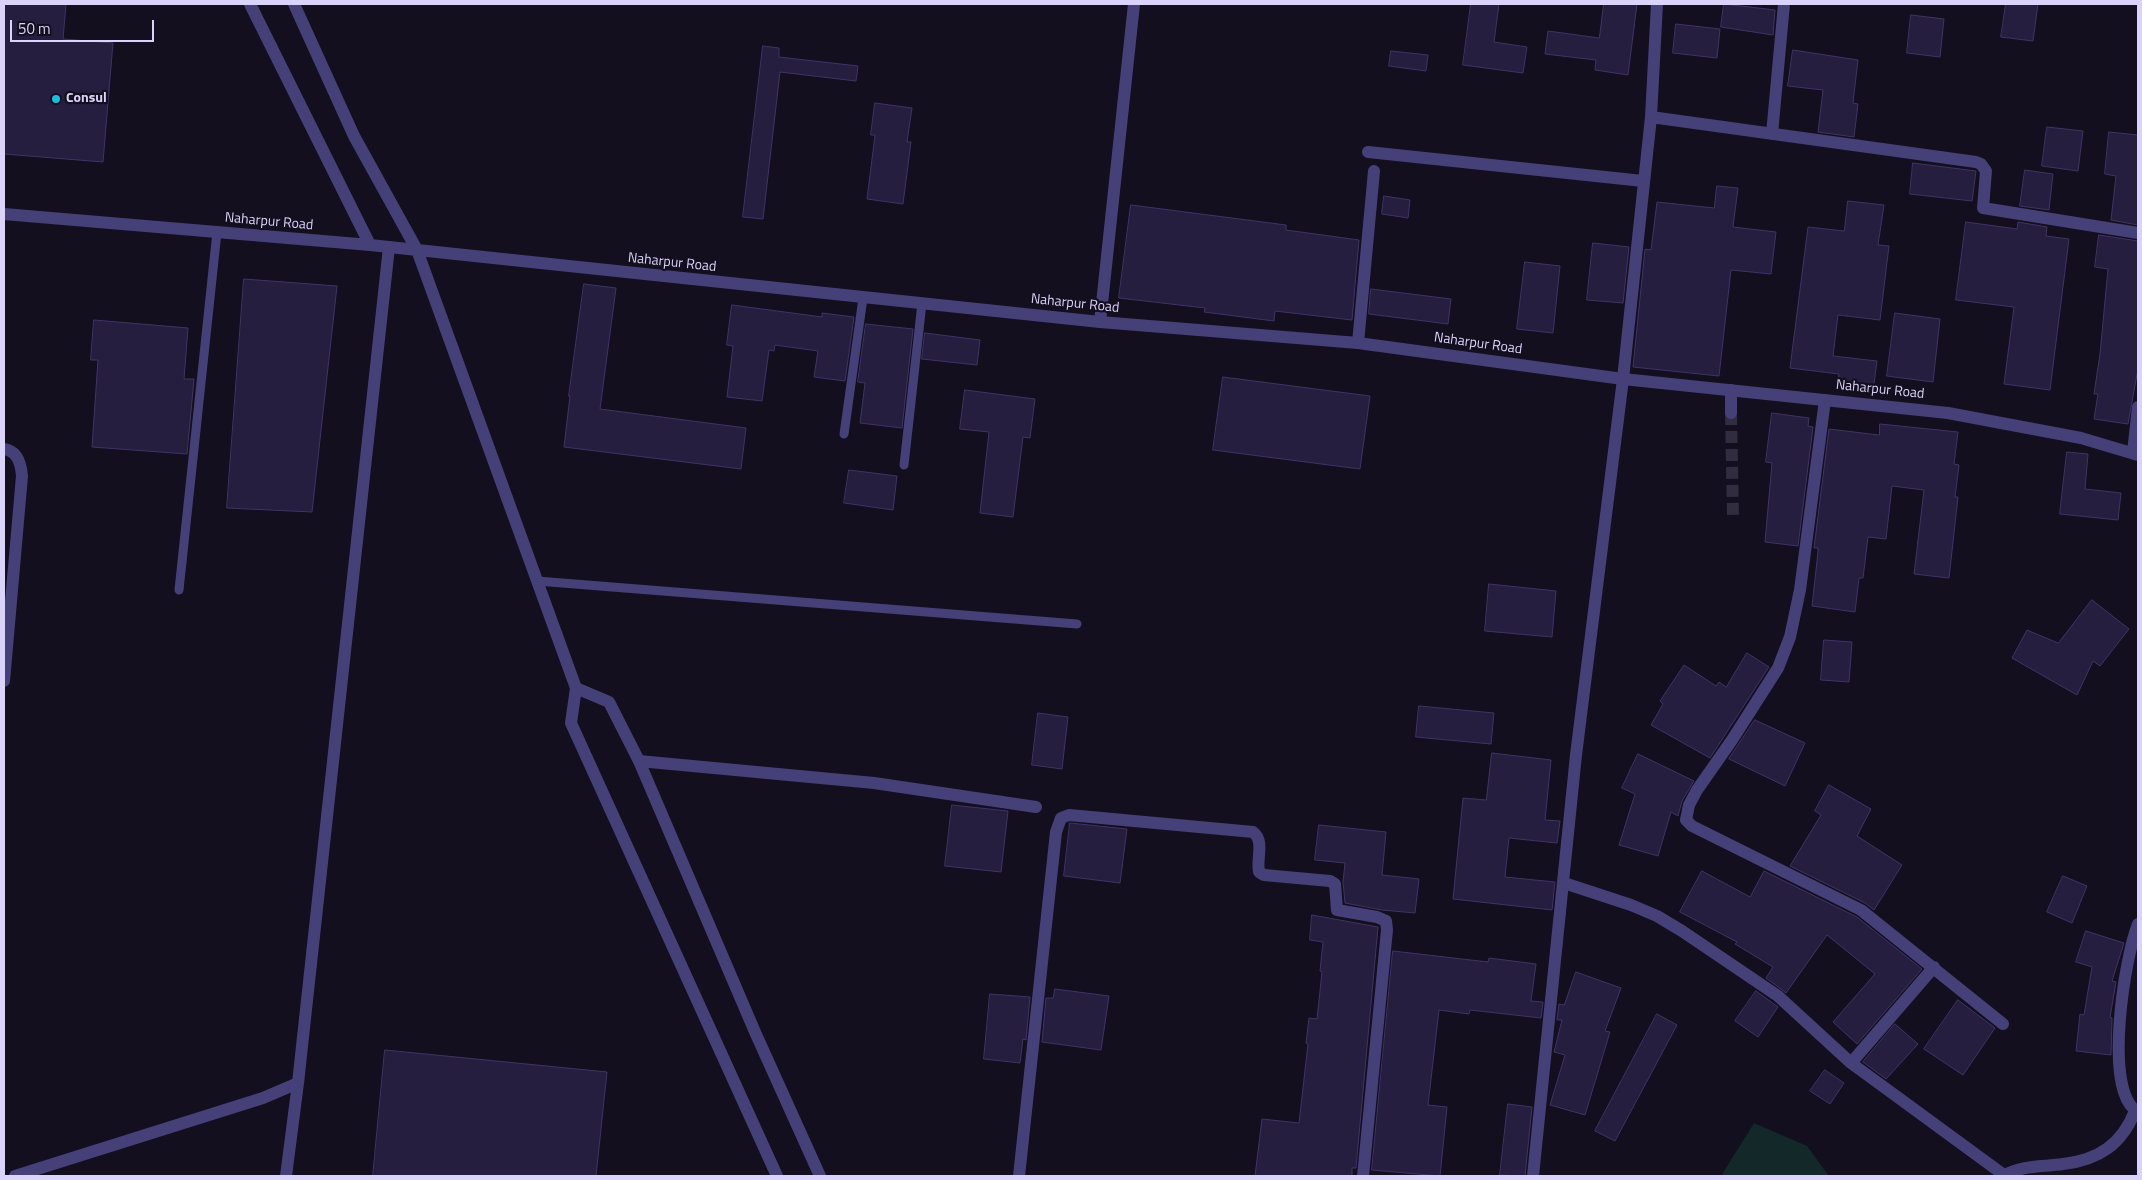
<!DOCTYPE html>
<html>
<head>
<meta charset="utf-8">
<style>
  body { margin:0 }
  #map { position:relative; width:2142px; height:1180px; overflow:hidden; background:#130f1f; font-family:"Titillium Web",sans-serif }
  canvas { display:block }
  .frame { position:absolute; inset:0; border:5px solid #dad3fa; pointer-events:none }
  .scale { position:absolute; left:10px; top:20px; width:144px; height:22px; box-sizing:border-box; border:2px solid #dad3fa; border-top:0; padding-left:6px; font-size:15px; line-height:18px; white-space:nowrap; color:#dad3fa; -webkit-text-stroke:4px #130f1f; paint-order:stroke }
</style>
</head>
<body>
<div id="map">
<canvas width="2142" height="1180"></canvas>
<div class="frame"></div>
<div class="scale">50 m</div>
</div>
<script>
const g = document.querySelector('canvas').getContext('2d');
g.lineJoin = 'round';
function fillPath(path, color) {
  g.fillStyle = color;
  g.fill(path, 'evenodd');
}
function stroke(path, color, width, dash) {
  g.strokeStyle = color;
  g.lineWidth = width;
  g.lineCap = dash ? 'butt' : 'round';
  g.setLineDash(dash || []);
  g.stroke(path);
}
function write(font, color, halo, rows, align = 'center') {
  g.font = font + ' "Titillium Web",sans-serif';
  g.lineWidth = 4.5;
  g.setLineDash([]);
  g.textBaseline = 'middle';
  g.strokeStyle = halo;
  g.fillStyle = color;
  for (const [text, x, y, turn = 0] of rows) {
    g.save();
    g.translate(x, y);
    g.rotate((+turn || 0) * Math.PI / 180);
    g.textAlign = isNaN(turn) ? turn : align;
    if (halo) g.strokeText(text, 0, 0);
    g.fillText(text, 0, 0);
    g.restore();
  }
}
const green = new Path2D(`
  M 1754,1123 L 1807,1146 L 1829,1176 L 1721,1176 Z`);
const building = new Path2D(`
  M 4,4 L 66,4 L 63,39 L 113,43 L 103,162 L 4,154 Z
  M 1471,4 L 1499,4 L 1494,42 L 1527,47 L 1523,73 L 1463,65 Z
  M 1604,4 L 1637,4 L 1628,75 L 1595,70 L 1596,60 L 1545,54 L 1548,31 L 1599,38 Z
  M 1724,4 L 1775,10 L 1773,35 L 1721,27 Z
  M 2006,4 L 2038,4 L 2033,41 L 2001,37 Z
  M 1911,15 L 1944,19 L 1940,57 L 1907,53 Z
  M 1676,24 L 1720,29 L 1717,58 L 1673,53 Z
  M 763,46 L 779,48 L 779,57 L 858,66 L 856,81 L 780,72 L 763,219 L 743,217 Z
  M 1793,50 L 1858,60 L 1853,103 L 1858,104 L 1854,137 L 1818,132 L 1823,90 L 1788,86 Z
  M 1391,51 L 1428,55 L 1426,71 L 1389,66 Z
  M 875,103 L 912,108 L 907,142 L 911,142 L 903,204 L 867,199 L 875,135 L 871,135 Z
  M 2047,127 L 2083,131 L 2078,171 L 2042,166 Z
  M 2109,132 L 2138,135 L 2138,225 L 2111,220 L 2116,176 L 2105,174 Z
  M 1913,163 L 1976,171 L 1972,201 L 1910,194 Z
  M 2025,170 L 2053,174 L 2049,210 L 2020,206 Z
  M 1717,186 L 1738,188 L 1733,227 L 1776,232 L 1771,274 L 1731,270 L 1719,376 L 1633,367 L 1645,249 L 1651,250 L 1657,202 L 1714,208 Z
  M 1384,196 L 1410,200 L 1408,218 L 1382,214 Z
  M 1848,201 L 1884,205 L 1878,245 L 1889,246 L 1880,320 L 1838,315 L 1833,356 L 1877,361 L 1873,391 L 1837,387 L 1839,374 L 1790,368 L 1808,227 L 1844,231 Z
  M 1131,205 L 1286,225 L 1286,230 L 1359,240 L 1352,320 L 1275,311 L 1274,321 L 1204,312 L 1205,308 L 1119,298 Z
  M 1966,222 L 2017,229 L 2018,222 L 2047,227 L 2046,236 L 2069,239 L 2050,390 L 2004,384 L 2014,307 L 1956,300 Z
  M 2099,235 L 2138,241 L 2138,369 L 2128,424 L 2094,419 L 2098,394 L 2094,394 L 2100,354 L 2108,269 L 2095,267 Z
  M 1593,243 L 1629,247 L 1623,303 L 1587,300 Z
  M 1525,262 L 1560,266 L 1553,333 L 1517,329 Z
  M 244,279 L 337,286 L 312,512 L 227,508 Z
  M 584,284 L 616,288 L 600,409 L 746,428 L 741,469 L 564,447 L 570,396 L 569,396 Z
  M 1371,289 L 1451,299 L 1448,324 L 1369,314 Z
  M 732,305 L 822,317 L 822,313 L 854,317 L 845,381 L 814,377 L 818,351 L 775,345 L 774,351 L 769,350 L 762,401 L 727,397 L 733,346 L 727,345 Z
  M 1895,313 L 1940,319 L 1933,382 L 1887,376 Z
  M 94,320 L 188,328 L 184,379 L 194,379 L 187,454 L 92,447 L 98,360 L 91,360 Z
  M 866,324 L 913,329 L 902,428 L 860,423 L 865,383 L 858,382 Z
  M 925,333 L 980,340 L 977,365 L 922,359 Z
  M 1223,377 L 1370,396 L 1360,469 L 1213,450 Z
  M 965,390 L 1035,399 L 1030,438 L 1023,437 L 1013,517 L 980,513 L 989,432 L 960,429 Z
  M 1772,413 L 1809,418 L 1808,426 L 1813,427 L 1798,546 L 1765,542 L 1772,463 L 1766,462 Z
  M 1880,424 L 1958,432 L 1954,464 L 1959,465 L 1955,497 L 1958,497 L 1949,578 L 1914,574 L 1924,490 L 1892,486 L 1886,539 L 1868,537 L 1863,578 L 1859,578 L 1855,612 L 1812,606 L 1818,552 L 1818,548 L 1814,548 L 1829,429 L 1879,435 Z
  M 2067,452 L 2088,454 L 2085,489 L 2121,493 L 2118,520 L 2060,514 Z
  M 849,470 L 897,476 L 893,510 L 844,503 Z
  M 1489,584 L 1556,591 L 1552,637 L 1485,631 Z
  M 2092,600 L 2129,629 L 2100,666 L 2093,661 L 2077,695 L 2012,658 L 2027,630 L 2058,643 Z
  M 1824,640 L 1852,642 L 1849,682 L 1821,680 Z
  M 1747,653 L 1769,667 L 1710,758 L 1651,725 L 1663,704 L 1660,701 L 1684,665 L 1716,686 L 1719,682 L 1726,687 Z
  M 1419,706 L 1494,713 L 1491,744 L 1416,737 Z
  M 1038,713 L 1068,717 L 1062,769 L 1032,765 Z
  M 1755,720 L 1805,743 L 1785,786 L 1729,759 Z
  M 1492,753 L 1551,760 L 1545,820 L 1560,821 L 1557,843 L 1509,838 L 1505,877 L 1555,882 L 1552,910 L 1453,899 L 1463,798 L 1486,800 Z
  M 1638,754 L 1694,781 L 1682,801 L 1678,816 L 1671,812 L 1658,856 L 1619,845 L 1635,794 L 1622,788 Z
  M 1829,785 L 1871,809 L 1857,836 L 1902,865 L 1874,910 L 1865,903 L 1790,866 L 1821,815 L 1815,811 Z
  M 952,805 L 1008,811 L 1001,872 L 945,866 Z
  M 1070,823 L 1127,829 L 1120,883 L 1064,876 Z
  M 1319,825 L 1386,832 L 1382,875 L 1419,879 L 1415,913 L 1382,910 L 1345,903 L 1343,882 L 1345,863 L 1315,860 Z
  M 1702,871 L 1750,897 L 1764,871 L 1857,917 L 1922,969 L 1857,1044 L 1833,1022 L 1875,974 L 1827,935 L 1786,993 L 1766,978 L 1773,967 L 1735,944 L 1737,942 L 1680,912 Z
  M 2063,876 L 2087,886 L 2072,923 L 2047,912 Z
  M 1312,915 L 1378,927 L 1356,1168 L 1352,1168 L 1352,1176 L 1255,1176 L 1262,1119 L 1299,1123 L 1308,1044 L 1306,1043 L 1309,1018 L 1317,1019 L 1322,972 L 1320,971 L 1323,942 L 1310,940 Z
  M 2086,931 L 2124,943 L 2112,981 L 2116,982 L 2110,1017 L 2112,1018 L 2111,1055 L 2076,1051 L 2080,1014 L 2084,1015 L 2092,967 L 2076,962 Z
  M 1393,951 L 1488,962 L 1489,958 L 1536,964 L 1531,1001 L 1543,1002 L 1541,1018 L 1470,1010 L 1469,1014 L 1439,1010 L 1428,1105 L 1447,1107 L 1440,1176 L 1372,1170 Z
  M 1576,972 L 1621,988 L 1605,1031 L 1610,1032 L 1585,1115 L 1550,1105 L 1565,1055 L 1554,1052 L 1562,1020 L 1557,1020 L 1559,1004 L 1564,1005 Z
  M 1055,989 L 1109,996 L 1101,1050 L 1042,1042 L 1046,998 L 1053,998 Z
  M 1756,991 L 1778,1007 L 1758,1037 L 1735,1021 Z
  M 990,994 L 1030,997 L 1026,1040 L 1023,1039 L 1020,1063 L 984,1059 Z
  M 1958,1000 L 1995,1028 L 1963,1075 L 1924,1049 Z
  M 1657,1014 L 1677,1025 L 1615,1141 L 1595,1131 Z
  M 1895,1024 L 1918,1044 L 1886,1079 L 1863,1062 Z
  M 385,1050 L 607,1072 L 596,1176 L 373,1176 Z
  M 1825,1070 L 1844,1083 L 1830,1104 L 1810,1091 Z
  M 1508,1104 L 1532,1107 L 1525,1176 L 1500,1175 Z`);
const minorTunnel = new Path2D(`
  M 1731,413 L 1733,517`);
const service = new Path2D(`
  M 844,434 L 863,298
  M 904,465 L 922,303
  M 537,581 L 1077,624
  M 179,590 L 217,232`);
const minor = new Path2D(`
  M 1651,117 L 1976,162 L 1981,164 L 1986,171 L 1983,208 L 2138,233
  M 1772,134 L 1784,4
  M 1368,152 L 1643,181
  M 1100,322 L 1134,4
  M 1358,343 L 1374,171
  M 1731,390 L 1731,413
  M 1825,400 L 1800,590 L 1790,637 L 1778,668 L 1732,740 L 1697,790 L 1689,805 L 1686,820 L 1692,826 L 1861,910 L 2003,1024
  M 4,449 C 18,451 21,464 22,476 L 4,681
  M 2133,452 L 2138,407
  M 639,761 L 874,783 L 1036,807
  M 1564,883 L 1631,905 L 1657,916 L 1682,931 L 1778,996 L 1851,1063 L 2004,1175
  M 2138,924 C 2125,956 2102,1093 2138,1112
  M 1851,1063 L 1934,967
  M 15,1176 L 263,1098 L 298,1083
  M 286,1176 L 298,1083 L 389,247
  M 1019,1176 L 1056,832 L 1061,818 L 1069,815 L 1253,832 C 1265,841 1256,859 1259,872 L 1264,875 L 1330,881 L 1335,884 L 1337,910 L 1377,917 L 1386,921 L 1387,930 L 1363,1176
  M 1533,1176 L 1576,755 L 1623,379 L 1651,117 L 1657,4
  M 2003,1176 C 2021,1165 2042,1167 2063,1164 C 2099,1160 2122,1144 2135,1111`);
const tertiary = new Path2D(`
  M 250,4 L 370,245
  M 294,4 L 354,136 L 417,250 L 576,688 L 571,723 L 777,1176
  M 4,214 L 370,245 L 1100,322 L 1358,343 L 1623,379 L 1948,413 L 2081,438 L 2138,455
  M 576,688 L 609,702 L 639,761 L 755,1032 L 820,1176`);
const markers = [
  [56,99,5,"#1bbddd"]
];
const poiNames = [
  ["Consul",66,99]
];
const streetNames = [
  ["Naharpur Road",269,222,5],
  ["Naharpur Road",672,263,6],
  ["Naharpur Road",1075,304,6],
  ["Naharpur Road",1478,344,8],
  ["Naharpur Road",1880,390,6]
];
fillPath(green, '#132828');
fillPath(building, '#261e3e');
stroke(building, '#413367', 1);
stroke(minorTunnel, '#312c40', 12, [12, 6]);
stroke(service, '#464079', 9);
stroke(minor, '#464079', 12);
stroke(tertiary, '#464079', 12);
for (const [x, y, r, color] of markers) {
  const dot = new Path2D();
  dot.arc(x, y, r, 0, 2 * Math.PI);
  g.fillStyle = color;
  g.fill(dot);
  stroke(dot, '#130f1f', 2);
}
write('bold 14px', '#dad3fa', '#130f1f', poiNames, 'left');
write('14px', '#dad3fa', '#130f1f', streetNames);
</script>
</body>
</html>
